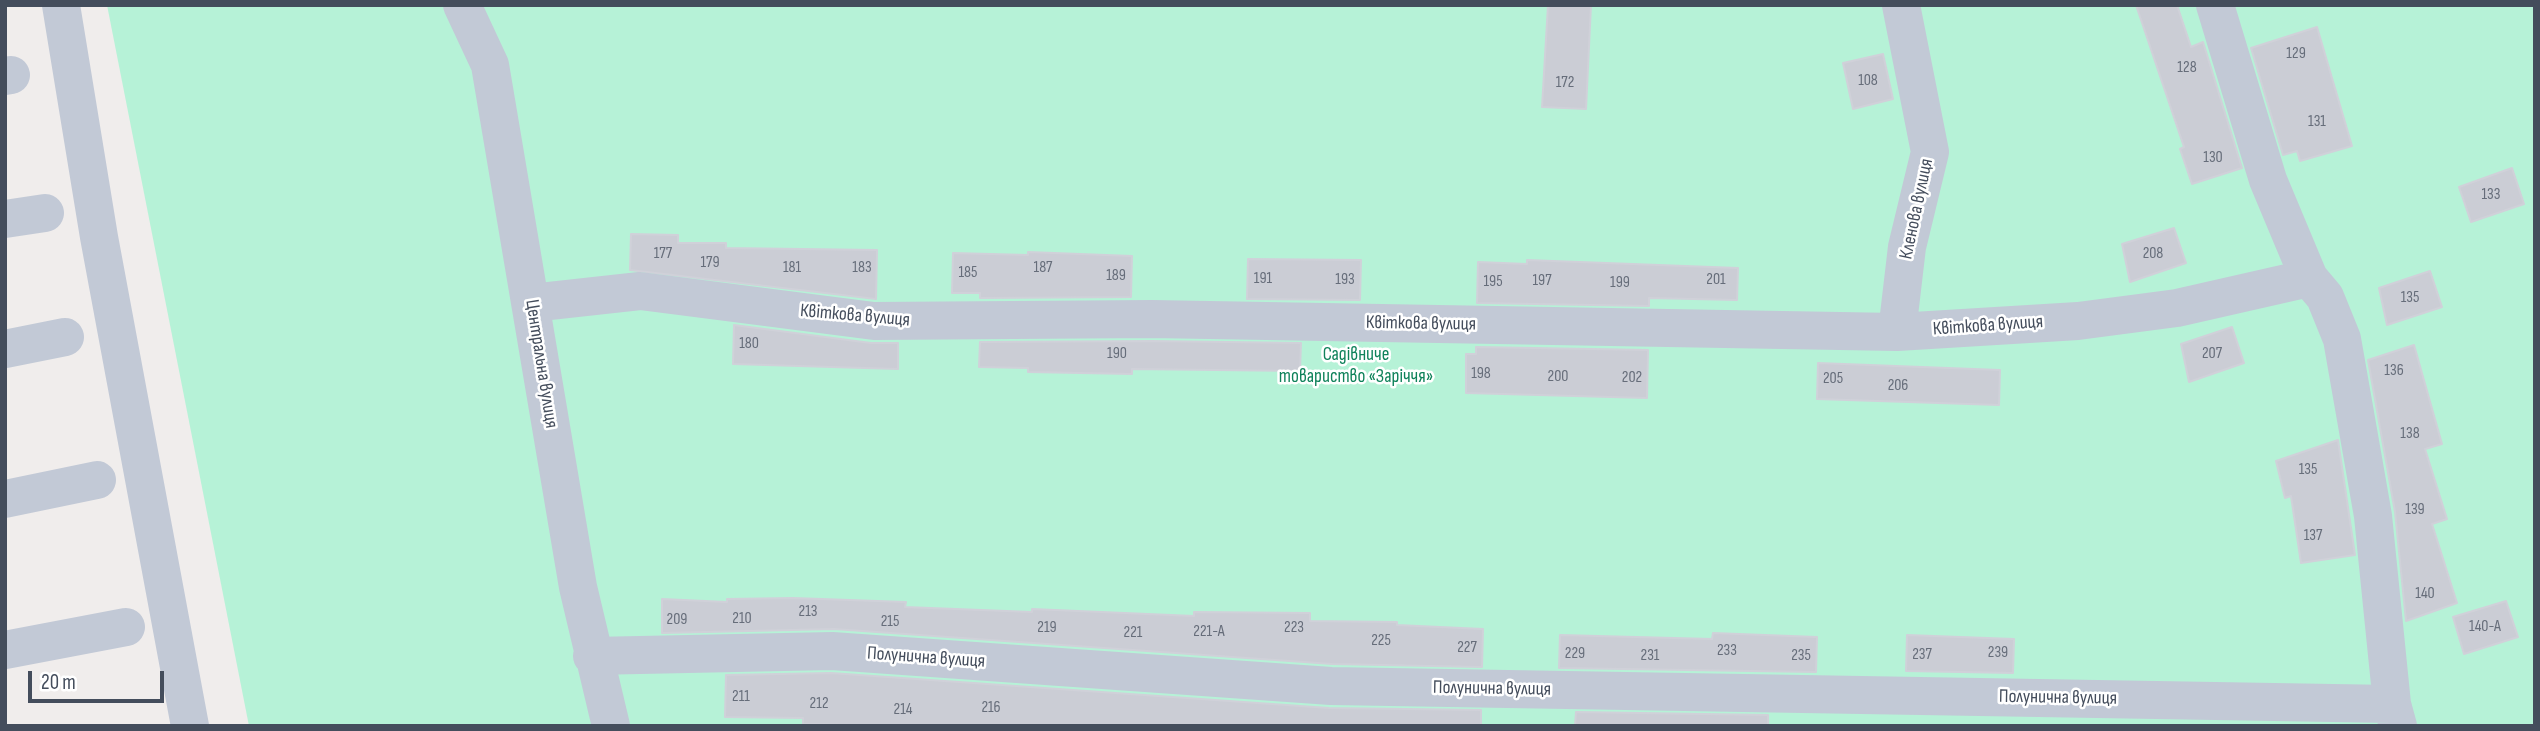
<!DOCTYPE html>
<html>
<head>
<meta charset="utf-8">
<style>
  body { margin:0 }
  #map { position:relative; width:2540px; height:731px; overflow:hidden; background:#f0edec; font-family:"Sofia Sans Condensed",sans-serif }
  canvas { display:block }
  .frame { position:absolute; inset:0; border:7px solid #444d5c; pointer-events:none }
  .scale { position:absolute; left:28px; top:671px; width:136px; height:32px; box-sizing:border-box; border:4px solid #444d5c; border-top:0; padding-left:9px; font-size:21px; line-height:24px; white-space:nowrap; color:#444d5c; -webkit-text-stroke:5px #fff; paint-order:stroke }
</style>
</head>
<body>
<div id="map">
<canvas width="2540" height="731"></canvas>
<div class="frame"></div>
<div class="scale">20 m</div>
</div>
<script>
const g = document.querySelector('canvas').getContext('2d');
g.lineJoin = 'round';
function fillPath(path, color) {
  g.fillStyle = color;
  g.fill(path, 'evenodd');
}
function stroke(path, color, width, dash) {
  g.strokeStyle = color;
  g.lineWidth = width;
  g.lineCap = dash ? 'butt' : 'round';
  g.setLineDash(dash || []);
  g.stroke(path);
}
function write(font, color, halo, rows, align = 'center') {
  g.font = font + ' "Sofia Sans Condensed",sans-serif';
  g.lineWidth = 5;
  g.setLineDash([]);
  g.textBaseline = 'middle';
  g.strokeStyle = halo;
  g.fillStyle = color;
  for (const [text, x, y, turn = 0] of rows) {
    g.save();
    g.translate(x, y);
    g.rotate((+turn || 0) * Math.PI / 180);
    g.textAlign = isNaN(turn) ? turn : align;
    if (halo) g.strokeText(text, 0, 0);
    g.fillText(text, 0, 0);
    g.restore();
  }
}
const green = new Path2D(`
  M 107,5 L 2535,5 L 2535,726 L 249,726 Z`);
const building = new Path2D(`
  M 1548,5 L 1591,5 L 1586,109 L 1542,107 Z
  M 2136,5 L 2177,5 L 2191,47 L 2203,42 L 2242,168 L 2192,184 L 2180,149 L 2184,147 Z
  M 2317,27 L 2352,146 L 2300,161 L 2297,151 L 2283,155 L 2251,48 Z
  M 1883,54 L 1893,99 L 1853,109 L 1843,63 Z
  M 2512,168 L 2524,204 L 2471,222 L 2459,187 Z
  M 2174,228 L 2186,263 L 2130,282 L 2122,244 Z
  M 631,234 L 678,235 L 678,243 L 726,243 L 726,248 L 877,250 L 876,299 L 630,270 Z
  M 1028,252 L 1132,256 L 1131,297 L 980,298 L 980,293 L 952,293 L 953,253 L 1028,255 Z
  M 1248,259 L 1361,260 L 1360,300 L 1247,299 Z
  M 1527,260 L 1738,268 L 1737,300 L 1649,298 L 1649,306 L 1477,303 L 1478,262 L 1527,264 Z
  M 2430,271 L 2442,307 L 2387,325 L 2379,288 Z
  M 734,325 L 871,343 L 898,343 L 898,369 L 733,364 Z
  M 2232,327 L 2244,363 L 2189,382 L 2181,344 Z
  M 1152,341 L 1301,343 L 1300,371 L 1132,369 L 1132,374 L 1028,372 L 1028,368 L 979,367 L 980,342 Z
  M 2414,345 L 2442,444 L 2425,449 L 2447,519 L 2432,524 L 2457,603 L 2406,621 L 2395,512 L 2368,360 Z
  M 1476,347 L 1648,350 L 1647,398 L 1466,393 L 1466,354 L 1476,354 Z
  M 1818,363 L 2000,370 L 1999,405 L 1817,399 Z
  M 2338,440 L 2355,555 L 2301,563 L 2291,496 L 2285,498 L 2276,461 Z
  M 793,598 L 906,602 L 905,607 L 1032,612 L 1032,609 L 1194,616 L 1194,612 L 1310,613 L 1310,621 L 1397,622 L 1397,625 L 1483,629 L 1482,667 L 1332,664 L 834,629 L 662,633 L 662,599 L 727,602 L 727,599 Z
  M 2506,601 L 2518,637 L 2464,654 L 2453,617 Z
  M 1713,633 L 1817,637 L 1816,672 L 1559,668 L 1560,635 L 1712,639 Z
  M 1907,635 L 2014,639 L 2013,673 L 1906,671 Z
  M 831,673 L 1329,708 L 1481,710 L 1481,726 L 887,726 L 803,724 L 803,718 L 725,717 L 726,675 Z
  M 1576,712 L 1768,715 L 1768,726 L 1575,726 Z`);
const minor = new Path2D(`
  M 61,5 L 99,237 L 190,726
  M 462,5 L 490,65 L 578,587 L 611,726
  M 2215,5 L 2268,180 L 2309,278 L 2325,297 L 2342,339 L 2373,516 L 2392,704 L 2398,726
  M 5,76 L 11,75
  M 5,219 L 45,213
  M 531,303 L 640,291 L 874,321 L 1152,319 L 1897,332 L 2078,321 L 2177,308 L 2309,278
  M 1897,332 L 1907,247 L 1930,152 L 1901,5
  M 5,349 L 65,337
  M 5,499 L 97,480
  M 5,650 L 126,627
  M 592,656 L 832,651 L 1331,686 L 2392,704`);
const numberNames = [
  ["129",2296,54],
  ["128",2187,68],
  ["108",1868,81],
  ["172",1565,83],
  ["131",2317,122],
  ["130",2213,158],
  ["133",2491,195],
  ["177",663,254],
  ["208",2153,254],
  ["179",710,263],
  ["181",792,268],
  ["183",862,268],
  ["187",1043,268],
  ["185",968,273],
  ["189",1116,276],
  ["191",1263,279],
  ["193",1345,280],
  ["201",1716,280],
  ["197",1542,281],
  ["195",1493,282],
  ["199",1620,283],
  ["135",2410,298],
  ["180",749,344],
  ["190",1117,354],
  ["207",2212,354],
  ["136",2394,371],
  ["198",1481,374],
  ["200",1558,377],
  ["202",1632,378],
  ["205",1833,379],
  ["206",1898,386],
  ["138",2410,434],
  ["135",2308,470],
  ["139",2415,510],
  ["137",2313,536],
  ["140",2425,594],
  ["213",808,612],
  ["210",742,619],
  ["209",677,620],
  ["215",890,622],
  ["140-А",2485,627],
  ["219",1047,628],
  ["223",1294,628],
  ["221-А",1209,632],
  ["221",1133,633],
  ["225",1381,641],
  ["227",1467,648],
  ["233",1727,651],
  ["239",1998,653],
  ["229",1575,654],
  ["237",1922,655],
  ["231",1650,656],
  ["235",1801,656],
  ["211",741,697],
  ["212",819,704],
  ["216",991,708],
  ["214",903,710]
];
const streetNames = [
  ["Кленова вулиця",1917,209,-78],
  ["Квіткова вулиця",855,316,5],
  ["Квіткова вулиця",1421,324,1],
  ["Квіткова вулиця",1988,326,-4],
  ["Центральна вулиця",541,364,81],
  ["Полунична вулиця",926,658,4],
  ["Полунична вулиця",1492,689,1],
  ["Полунична вулиця",2058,698,1]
];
const parkNames = [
  ["Садівниче",1356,355],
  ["товариство «Заріччя»",1356,377]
];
fillPath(green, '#b6f2d7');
fillPath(building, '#cbcdd5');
stroke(building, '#d0d1d9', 2);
stroke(minor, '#c2c9d6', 38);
write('16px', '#666d7a', null, numberNames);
write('19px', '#444d5c', '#fff', streetNames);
write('19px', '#0f825a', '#fff', parkNames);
</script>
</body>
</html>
